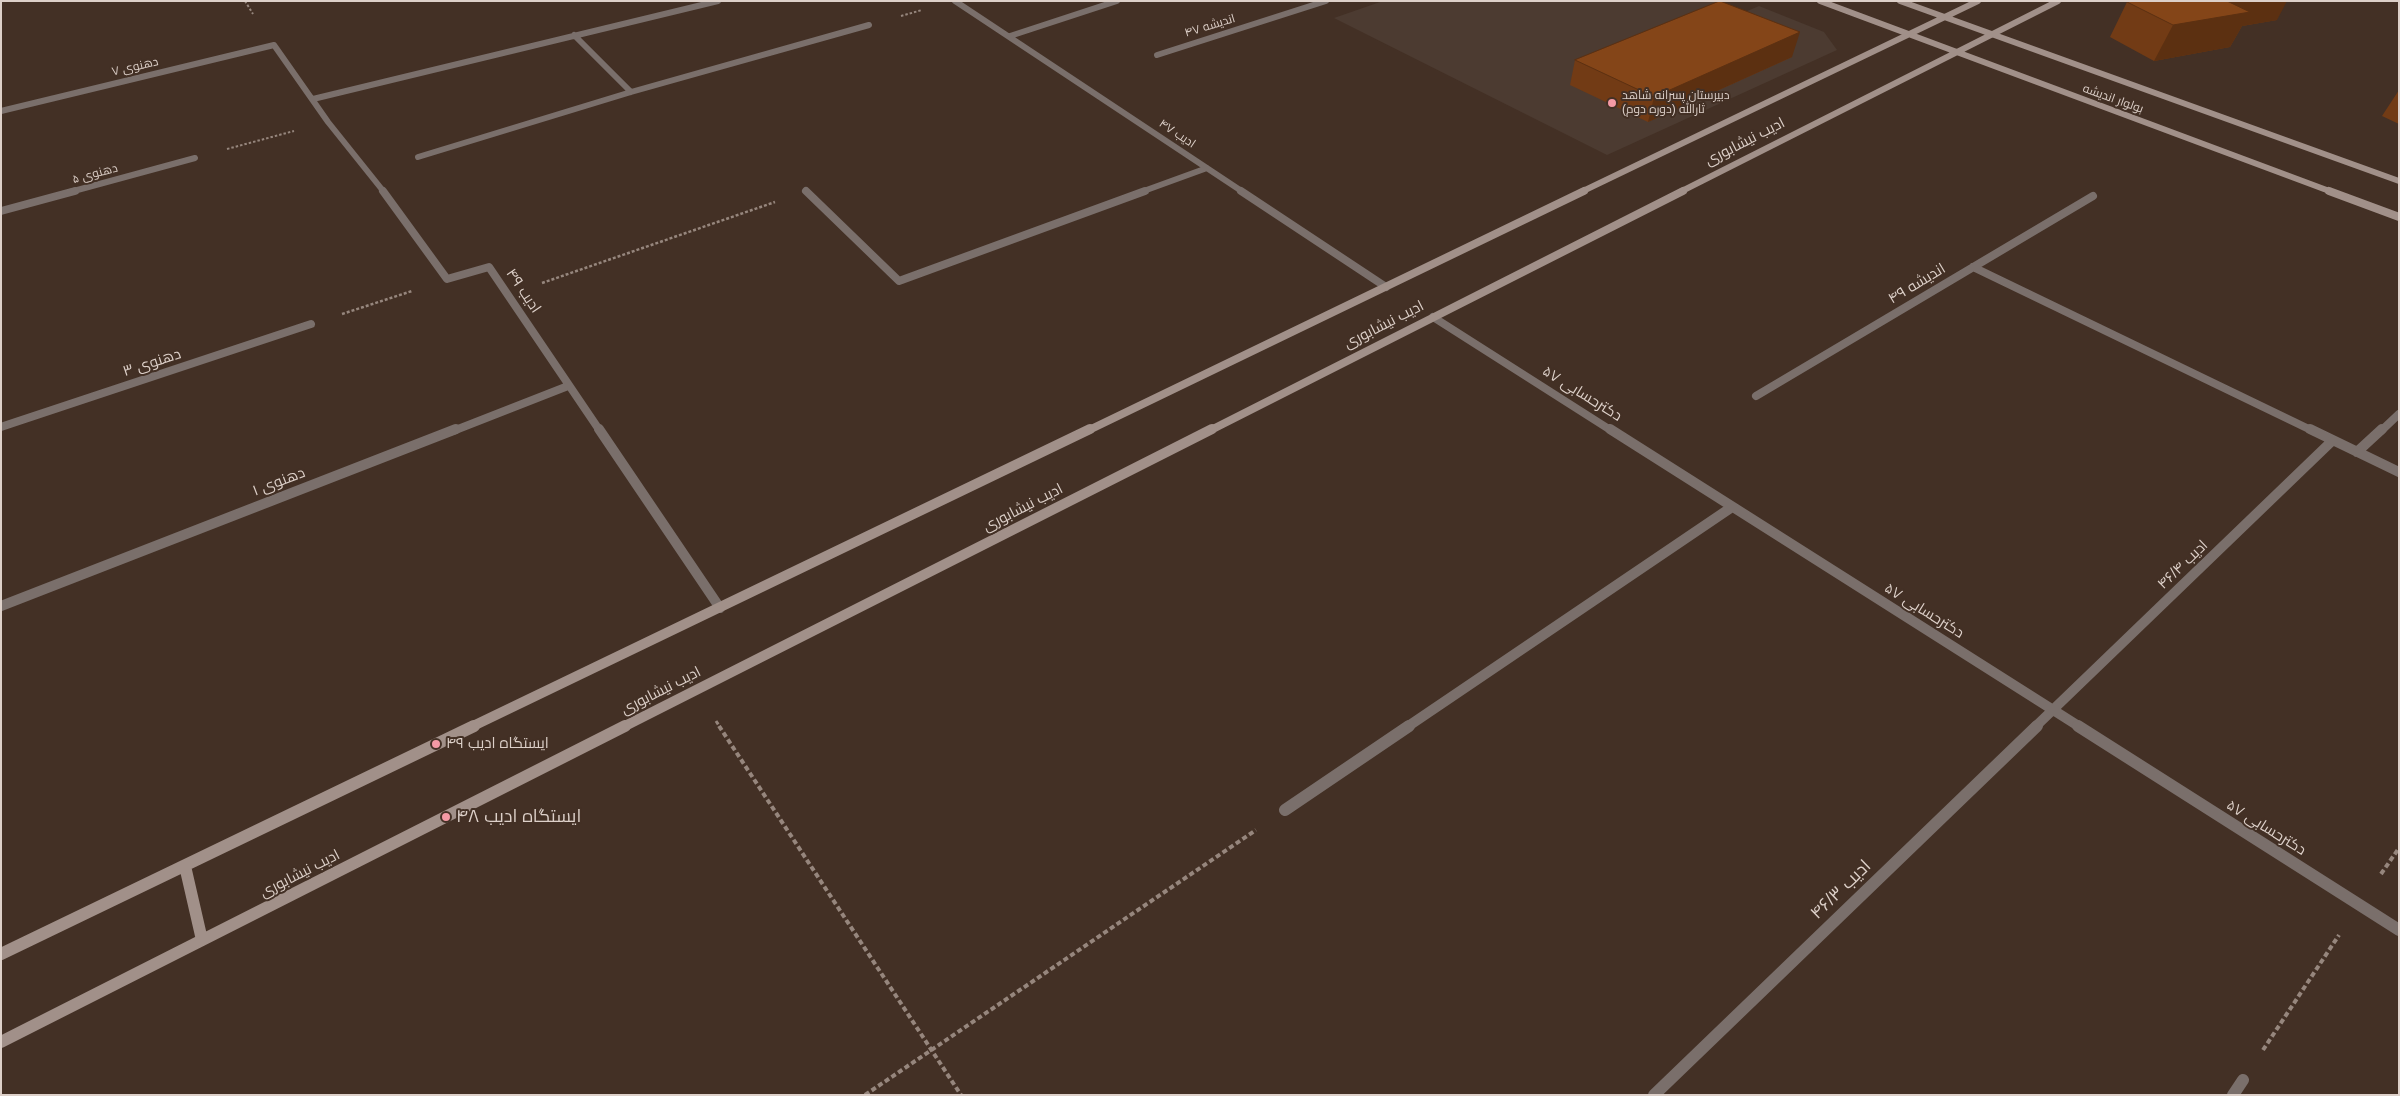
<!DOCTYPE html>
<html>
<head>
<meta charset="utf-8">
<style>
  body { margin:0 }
  #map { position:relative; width:2400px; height:1096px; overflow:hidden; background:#433025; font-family:Arial,sans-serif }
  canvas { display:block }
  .frame { position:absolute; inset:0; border:2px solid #ddd0c9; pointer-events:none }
</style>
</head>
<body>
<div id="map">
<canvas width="2400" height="1096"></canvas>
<div class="frame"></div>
</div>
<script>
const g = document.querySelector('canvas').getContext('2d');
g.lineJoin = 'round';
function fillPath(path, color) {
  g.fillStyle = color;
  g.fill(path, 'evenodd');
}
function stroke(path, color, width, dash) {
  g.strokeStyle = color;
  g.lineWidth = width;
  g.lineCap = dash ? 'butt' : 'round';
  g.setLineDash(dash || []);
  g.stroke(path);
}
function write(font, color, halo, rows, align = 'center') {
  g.font = font + ' Arial,Cairo,sans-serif';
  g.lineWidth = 4;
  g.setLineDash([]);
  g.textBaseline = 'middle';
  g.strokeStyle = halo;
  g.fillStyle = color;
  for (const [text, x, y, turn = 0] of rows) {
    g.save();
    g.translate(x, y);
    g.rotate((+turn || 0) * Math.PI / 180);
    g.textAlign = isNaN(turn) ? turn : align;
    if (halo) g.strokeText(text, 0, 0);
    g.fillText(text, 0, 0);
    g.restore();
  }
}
const education = new Path2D(`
  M 1383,1 L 1718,1 L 1745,12 L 1759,6 L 1824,32 L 1837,50 L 1607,155 L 1334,18 Z`);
const pathFar3 = new Path2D(`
  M 245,1 L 253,14
  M 901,16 L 922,10
  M 227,149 L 294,131`);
const pathFar2 = new Path2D(`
  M 542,283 L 775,202
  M 342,314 L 412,291`);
const pathFar1 = new Path2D(`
  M 716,721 L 720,727`);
const path = new Path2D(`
  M 719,726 L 961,1095
  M 2381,874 L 2399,848
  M 2263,1050 L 2339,935
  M 865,1095 L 1256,830`);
const streetFar3 = new Path2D(`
  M 955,1 L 1243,192
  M 574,35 L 631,92
  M 1010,36 L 1117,1
  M 1157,55 L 1326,1
  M 313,99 L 718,1
  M 1,111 L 274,45 L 328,122 L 384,192
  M 418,157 L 631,92 L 869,25
  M 70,192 L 195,158
  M 1141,192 L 1207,168`);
const streetFar2 = new Path2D(`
  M 383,191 L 447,279 L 489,267 L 600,431
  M 806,191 L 899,281 L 1145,191
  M 1241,191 L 1386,287
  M 1,211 L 75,191
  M 1973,267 L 2313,431
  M 1433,317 L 1612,431
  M 1756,396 L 2093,196
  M 1,427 L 311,324
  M 453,431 L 568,386
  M 2381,431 L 2399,414`);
const streetFar1 = new Path2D(`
  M 599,429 L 720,608
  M 1610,429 L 2080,727
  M 2310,429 L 2399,472
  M 2357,452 L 2382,429
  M 1,606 L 456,429
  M 1407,727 L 1732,507
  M 2035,727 L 2333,440`);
const street = new Path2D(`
  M 2078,726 L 2399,930
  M 1285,810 L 1409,726
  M 1654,1095 L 2037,726
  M 2233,1095 L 2243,1080`);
const secondaryFar3 = new Path2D(`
  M 1820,1 L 2332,192
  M 1900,1 L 2399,181
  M 1581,192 L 1978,1
  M 1680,192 L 2058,1`);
const secondaryFar2 = new Path2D(`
  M 2329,191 L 2399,217
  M 1087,431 L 1584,191
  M 1209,431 L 1683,191`);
const secondaryFar1 = new Path2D(`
  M 471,727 L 1090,429
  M 623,727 L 1212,429`);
const secondary = new Path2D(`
  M 185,866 L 202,940
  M 1,954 L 474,726
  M 1,1042 L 625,726`);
const wall = new Path2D(`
  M 2127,2 L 2277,20 L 2242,26 L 2230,47 L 2154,61 L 2110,37 Z
  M 1792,57 L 1648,122 L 1570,85 L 1575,60 Z
  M 2399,90 L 2399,124 L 2382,116 Z`);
const shadedWall = new Path2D(`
  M 2219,1 L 2287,1 L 2277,20 L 2242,26 L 2230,47 L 2154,61 L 2173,25 Z
  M 1800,32 L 1792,57 L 1648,122 L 1654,97 Z`);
const building = new Path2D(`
  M 1720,1 L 1800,32 L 1654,97 L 1575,60 Z
  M 2132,1 L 2227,1 L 2250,12 L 2173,25 L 2127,2 Z`);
const markers = [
  [1612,103,5,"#f49aa5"],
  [436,744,5,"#f49aa5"],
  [446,817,5,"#f49aa5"]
];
const farStreetnames = [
  ["اندیشه ۴۷",1210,26,-17],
  ["دهنوی ۷",135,67,-13],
  ["بولوار اندیشه",2113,99,20],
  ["ادیب ۴۷",1177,134,34],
  ["دهنوی ۵",95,174,-15]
];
const farPoinames = [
  ["دبیرستان پسرانه شاهد",1622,96],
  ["ثارالله (دوره دوم)",1622,110]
];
const streetNames = [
  ["ادیب نیشابوری",1745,142,-27],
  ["اندیشه ۴۹",1917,284,-31],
  ["ادیب ۴۹",523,291,56],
  ["ادیب نیشابوری",1384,325,-27],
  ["دهنوی ۳",152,363,-18],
  ["دکترحسابی ۵۷",1582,394,32],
  ["دهنوی ۱",279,482,-21],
  ["ادیب نیشابوری",1023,508,-27],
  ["ادیب ۴۶/۴",2183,565,-44],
  ["دکترحسابی ۵۷",1924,611,32],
  ["ادیب نیشابوری",661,691,-27],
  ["دکترحسابی ۵۷",2266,828,32],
  ["ادیب نیشابوری",300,874,-27]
];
const poiNames = [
  ["ایستگاه ادیب ۴۹",446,744]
];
const nearPoinames = [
  ["ایستگاه ادیب ۴۸",456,817]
];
const nearStreetnames = [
  ["ادیب ۴۶/۳",1841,890,-44]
];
fillPath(education, '#4c3b31');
stroke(pathFar3, '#96867d', 2, [2.5, 2]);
stroke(pathFar2, '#96867d', 2.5, [3, 2]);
stroke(pathFar1, '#96867d', 3, [4, 2.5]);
stroke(path, '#96867d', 4, [5, 3]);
stroke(streetFar3, '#7a6f6b', 6);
stroke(streetFar2, '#7a6f6b', 8);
stroke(streetFar1, '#7a6f6b', 10);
stroke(street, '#7a6f6b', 12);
stroke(secondaryFar3, '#a19089', 6);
stroke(secondaryFar2, '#a19089', 8);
stroke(secondaryFar1, '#a19089', 10);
stroke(secondary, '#a19089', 12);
fillPath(wall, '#723b15');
fillPath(shadedWall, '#5c3011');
fillPath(building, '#844518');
stroke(building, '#5c3011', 1);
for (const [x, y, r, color] of markers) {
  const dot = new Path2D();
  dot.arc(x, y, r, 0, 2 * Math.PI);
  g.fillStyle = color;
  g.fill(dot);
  stroke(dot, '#433025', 2);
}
write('12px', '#ddd0c9', '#433025', farStreetnames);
write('12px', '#ddd0c9', '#433025', farPoinames, 'left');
write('15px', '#ddd0c9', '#433025', streetNames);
write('15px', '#ddd0c9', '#433025', poiNames, 'left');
write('18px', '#ddd0c9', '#433025', nearPoinames, 'left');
write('18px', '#ddd0c9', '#433025', nearStreetnames);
</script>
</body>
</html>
